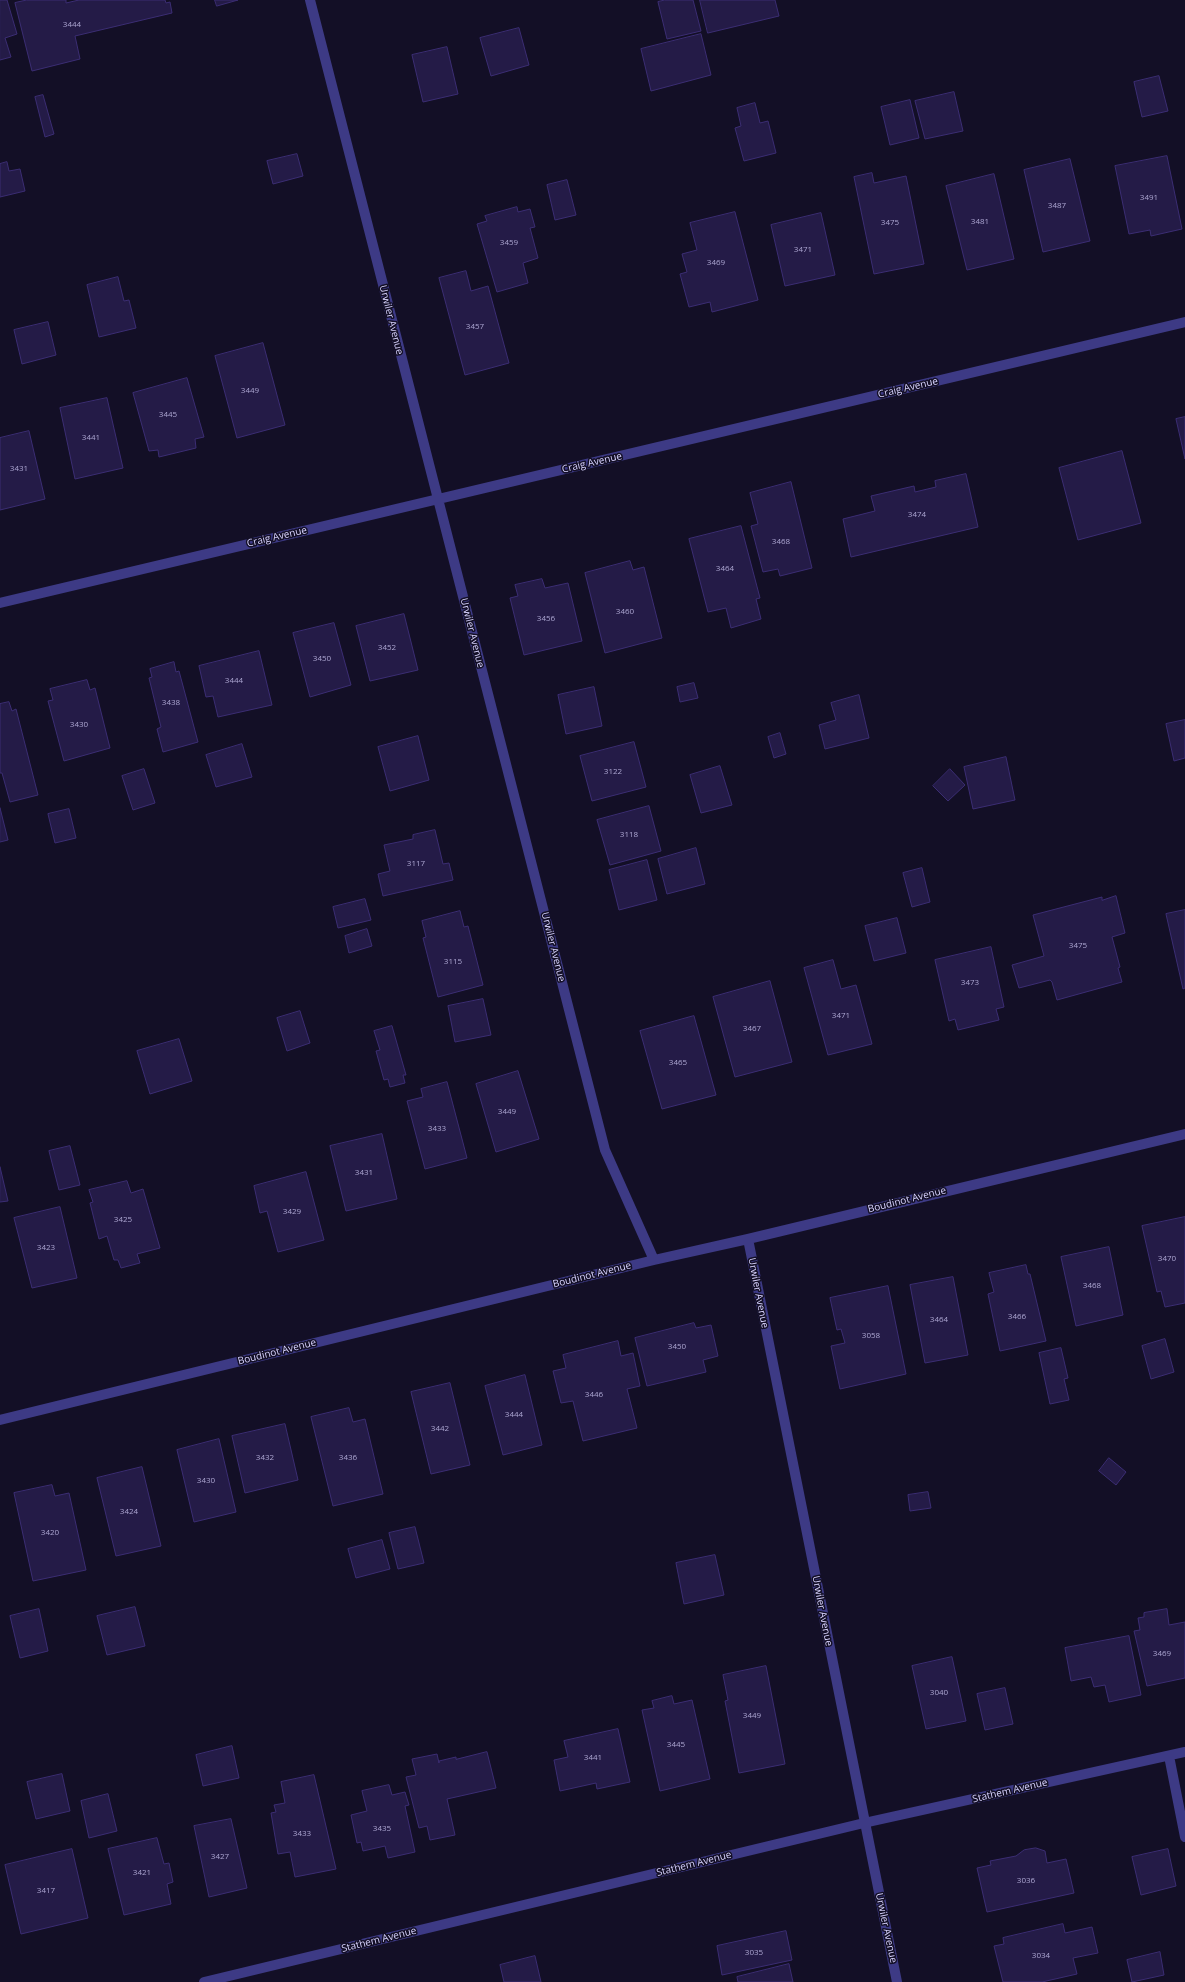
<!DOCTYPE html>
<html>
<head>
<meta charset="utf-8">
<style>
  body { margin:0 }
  canvas { display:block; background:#130f26 }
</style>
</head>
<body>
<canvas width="1185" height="1982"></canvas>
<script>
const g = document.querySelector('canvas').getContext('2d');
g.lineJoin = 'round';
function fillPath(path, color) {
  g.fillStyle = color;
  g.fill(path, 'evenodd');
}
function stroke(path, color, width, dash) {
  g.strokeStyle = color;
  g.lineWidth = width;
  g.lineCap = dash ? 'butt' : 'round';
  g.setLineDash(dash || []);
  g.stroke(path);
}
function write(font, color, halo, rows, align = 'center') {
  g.font = font + ' "Open Sans",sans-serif';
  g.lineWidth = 3;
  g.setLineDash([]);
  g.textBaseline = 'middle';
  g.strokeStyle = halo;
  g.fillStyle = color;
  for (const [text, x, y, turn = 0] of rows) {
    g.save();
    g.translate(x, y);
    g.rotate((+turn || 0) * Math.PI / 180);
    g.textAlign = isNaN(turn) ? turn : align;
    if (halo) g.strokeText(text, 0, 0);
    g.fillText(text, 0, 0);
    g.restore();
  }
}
const building = new Path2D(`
  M 0,0 L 7,0 L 17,34 L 5,38 L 11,57 L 0,60 Z
  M 27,0 L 66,0 L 66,3 L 79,0 L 165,0 L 166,3 L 170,2 L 172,13 L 75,36 L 80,59 L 32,71 L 15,3 Z
  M 215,0 L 238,0 L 217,6 Z
  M 665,0 L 693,0 L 701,31 L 667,39 L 658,2 Z
  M 700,0 L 775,0 L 779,16 L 708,33 Z
  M 519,28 L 529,65 L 491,76 L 480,38 Z
  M 701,34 L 711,75 L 651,91 L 641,49 Z
  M 447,47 L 458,94 L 423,102 L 412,55 Z
  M 1159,76 L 1168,111 L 1142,117 L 1134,82 Z
  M 954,92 L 963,131 L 925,139 L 915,101 Z
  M 43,95 L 54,134 L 45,137 L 35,97 Z
  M 910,100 L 919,138 L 890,145 L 881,107 Z
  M 755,103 L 760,123 L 768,121 L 776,153 L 744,161 L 735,128 L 741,126 L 737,108 Z
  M 297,154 L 303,176 L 273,184 L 267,161 Z
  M 1167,156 L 1182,229 L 1151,236 L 1150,230 L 1129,234 L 1115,166 Z
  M 1070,159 L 1090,241 L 1043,252 L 1024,170 Z
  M 7,162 L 9,171 L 20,169 L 25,191 L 0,197 L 0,164 Z
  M 872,173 L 874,183 L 906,176 L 924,264 L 874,274 L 854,177 Z
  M 994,174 L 1014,259 L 967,270 L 946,186 Z
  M 567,180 L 576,215 L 555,220 L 547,185 Z
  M 517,207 L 518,212 L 530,209 L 535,227 L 530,228 L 538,258 L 523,263 L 528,283 L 497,292 L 477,224 L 487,221 L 485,216 Z
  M 735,212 L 758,300 L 712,312 L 710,302 L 689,307 L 680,274 L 687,272 L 682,254 L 697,250 L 690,223 Z
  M 821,213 L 835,275 L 785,286 L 771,225 Z
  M 466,271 L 471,291 L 488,286 L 509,363 L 465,375 L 439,278 Z
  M 118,277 L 124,301 L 129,300 L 136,328 L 99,337 L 87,285 Z
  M 48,322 L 56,355 L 22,364 L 14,330 Z
  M 263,343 L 285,425 L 237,438 L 215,356 Z
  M 187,378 L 204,437 L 195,439 L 196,448 L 159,457 L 158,450 L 149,451 L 133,393 Z
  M 107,398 L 123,468 L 75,479 L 60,408 Z
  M 1185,417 L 1185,459 L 1176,419 Z
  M 29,431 L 45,499 L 0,510 L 0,438 Z
  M 1122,451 L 1141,523 L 1078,540 L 1059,468 Z
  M 966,474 L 978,527 L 851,557 L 843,519 L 875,511 L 871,496 L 914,486 L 915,492 L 936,487 L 935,481 Z
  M 791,482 L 812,568 L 780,576 L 778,569 L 763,572 L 751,526 L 758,524 L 750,493 Z
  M 741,526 L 760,598 L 756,599 L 761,619 L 731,628 L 726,608 L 708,612 L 689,539 Z
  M 630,561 L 633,570 L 644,567 L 662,638 L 605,653 L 585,573 Z
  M 542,579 L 545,588 L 568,583 L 582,641 L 524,655 L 510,598 L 518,596 L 515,585 Z
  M 404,614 L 418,670 L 370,681 L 356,626 Z
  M 334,623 L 351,685 L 310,697 L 293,633 Z
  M 259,651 L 272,705 L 218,717 L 213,696 L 206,697 L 199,666 Z
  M 174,662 L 176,672 L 179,671 L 198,742 L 163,752 L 157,729 L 161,727 L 149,678 L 152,677 L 150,669 Z
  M 87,680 L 90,690 L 95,688 L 110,748 L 64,761 L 48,701 L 53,700 L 50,689 Z
  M 694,683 L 698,698 L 680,702 L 677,687 Z
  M 594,687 L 602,726 L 566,734 L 558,695 Z
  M 859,695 L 869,738 L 825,749 L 819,725 L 836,720 L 831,703 Z
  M 9,702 L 12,711 L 16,709 L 38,795 L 10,802 L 2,773 L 0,773 L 0,704 Z
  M 1185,720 L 1185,758 L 1174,761 L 1166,724 Z
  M 780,733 L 786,754 L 774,758 L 768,737 Z
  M 418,736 L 429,780 L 390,791 L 378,747 Z
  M 634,742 L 646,787 L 592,801 L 580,756 Z
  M 242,744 L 252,777 L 216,787 L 206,755 Z
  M 1006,757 L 1015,800 L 973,809 L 964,767 Z
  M 720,766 L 732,805 L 701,813 L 690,775 Z
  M 144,769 L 155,803 L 133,810 L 122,776 Z
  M 950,769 L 965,785 L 948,801 L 933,786 Z
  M 649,806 L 661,851 L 610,865 L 597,820 Z
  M 0,808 L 8,840 L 0,842 Z
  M 69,809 L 76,838 L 55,843 L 48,814 Z
  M 435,830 L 443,864 L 449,863 L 453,880 L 383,896 L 378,874 L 390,871 L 384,845 L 413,839 L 413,835 Z
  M 696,848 L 705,884 L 667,894 L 658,859 Z
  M 647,860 L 657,900 L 619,910 L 609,870 Z
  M 922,868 L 930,902 L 912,907 L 903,873 Z
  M 1116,896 L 1125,933 L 1112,937 L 1120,967 L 1118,968 L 1122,982 L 1057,1000 L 1052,982 L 1050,980 L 1019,988 L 1012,965 L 1044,956 L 1033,915 L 1102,897 L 1102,900 Z
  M 365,899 L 371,920 L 338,928 L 333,907 Z
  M 1185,910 L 1185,988 L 1183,989 L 1166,914 Z
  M 460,911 L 464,927 L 468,926 L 483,985 L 438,997 L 423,938 L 426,937 L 422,921 Z
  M 897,918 L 906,953 L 874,961 L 865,926 Z
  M 367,929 L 372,946 L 349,953 L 345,936 Z
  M 991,947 L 1004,1007 L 996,1009 L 999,1020 L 958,1030 L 955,1019 L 949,1021 L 935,960 Z
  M 833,960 L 841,989 L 856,985 L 872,1044 L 828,1055 L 804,968 Z
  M 770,981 L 792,1062 L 735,1077 L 713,997 Z
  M 483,999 L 491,1035 L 455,1042 L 448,1006 Z
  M 300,1011 L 310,1043 L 287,1051 L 277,1018 Z
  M 694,1016 L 716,1095 L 662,1109 L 640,1031 Z
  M 392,1026 L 406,1075 L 403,1075 L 405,1083 L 390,1087 L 388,1079 L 384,1080 L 376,1051 L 380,1050 L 374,1031 Z
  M 179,1039 L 192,1081 L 150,1094 L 137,1051 Z
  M 518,1071 L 539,1139 L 496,1152 L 476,1084 Z
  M 447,1082 L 467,1158 L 425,1169 L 407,1101 L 423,1097 L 421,1089 Z
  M 382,1134 L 397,1199 L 346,1211 L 330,1146 Z
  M 70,1146 L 80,1185 L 59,1190 L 49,1151 Z
  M 0,1167 L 8,1201 L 0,1202 Z
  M 306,1172 L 324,1240 L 278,1252 L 267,1211 L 260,1213 L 254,1186 Z
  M 127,1181 L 131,1193 L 143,1189 L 160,1248 L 137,1254 L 140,1263 L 121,1268 L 118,1260 L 114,1260 L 107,1236 L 99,1239 L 90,1203 L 93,1202 L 89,1190 Z
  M 60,1207 L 77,1278 L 32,1288 L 14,1218 Z
  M 1185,1217 L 1185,1303 L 1165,1307 L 1161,1291 L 1157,1292 L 1142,1226 Z
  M 1109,1247 L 1123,1315 L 1076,1326 L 1061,1257 Z
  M 1026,1265 L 1028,1274 L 1030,1274 L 1046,1341 L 1000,1351 L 988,1294 L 994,1292 L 989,1273 Z
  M 953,1277 L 968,1355 L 925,1363 L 910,1285 Z
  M 888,1286 L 906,1374 L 840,1389 L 831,1346 L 845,1343 L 841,1329 L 837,1330 L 830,1298 Z
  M 694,1323 L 696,1328 L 711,1325 L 718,1356 L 703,1360 L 706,1372 L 647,1386 L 635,1338 Z
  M 1165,1339 L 1174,1372 L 1151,1379 L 1142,1346 Z
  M 618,1341 L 621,1356 L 633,1353 L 640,1386 L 627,1389 L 637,1428 L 583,1441 L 573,1401 L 561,1403 L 553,1371 L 566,1368 L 563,1355 Z
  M 1061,1348 L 1068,1378 L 1064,1379 L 1069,1400 L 1050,1404 L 1039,1353 Z
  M 525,1375 L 542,1445 L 503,1455 L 485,1386 Z
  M 450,1383 L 470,1465 L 431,1474 L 411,1392 Z
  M 349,1408 L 353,1422 L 365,1419 L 383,1494 L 333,1506 L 311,1417 Z
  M 285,1424 L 298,1480 L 245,1493 L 232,1436 Z
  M 219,1439 L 236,1512 L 194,1522 L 177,1450 Z
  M 1109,1458 L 1126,1472 L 1116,1485 L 1099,1471 Z
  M 142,1467 L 161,1546 L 116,1556 L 97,1478 Z
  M 52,1485 L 55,1496 L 69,1493 L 86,1570 L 33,1581 L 14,1493 Z
  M 928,1492 L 931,1508 L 910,1511 L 908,1495 Z
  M 415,1527 L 424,1563 L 398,1569 L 389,1533 Z
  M 382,1540 L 390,1569 L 356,1578 L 348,1549 Z
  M 715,1555 L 724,1595 L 684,1604 L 676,1563 Z
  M 135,1607 L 145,1646 L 107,1655 L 97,1616 Z
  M 39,1609 L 48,1651 L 20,1658 L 10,1616 Z
  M 1167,1609 L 1169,1625 L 1185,1622 L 1185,1678 L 1147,1686 L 1134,1631 L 1140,1630 L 1138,1618 L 1144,1617 L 1144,1613 Z
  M 1129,1636 L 1141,1695 L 1109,1702 L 1105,1685 L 1094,1687 L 1091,1677 L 1071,1681 L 1065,1648 Z
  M 952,1657 L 966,1721 L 926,1729 L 912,1666 Z
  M 766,1666 L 785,1764 L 739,1773 L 725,1701 L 728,1700 L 723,1675 Z
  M 1005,1688 L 1013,1724 L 985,1730 L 977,1694 Z
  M 672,1696 L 674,1704 L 692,1700 L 710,1779 L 660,1791 L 642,1710 L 654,1708 L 652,1701 Z
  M 618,1729 L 630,1782 L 597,1789 L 596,1783 L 560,1791 L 554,1760 L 568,1757 L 564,1741 Z
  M 232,1746 L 239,1778 L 203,1786 L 196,1755 Z
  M 487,1752 L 496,1788 L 447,1799 L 455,1835 L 430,1840 L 427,1826 L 419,1828 L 406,1777 L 416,1775 L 412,1759 L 437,1754 L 439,1763 L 439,1761 L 456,1757 L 456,1759 Z
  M 62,1774 L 70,1811 L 36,1819 L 27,1782 Z
  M 314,1775 L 336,1869 L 295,1877 L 290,1852 L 278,1854 L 271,1813 L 276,1812 L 274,1805 L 285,1803 L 281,1782 Z
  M 389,1785 L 392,1795 L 405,1792 L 409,1805 L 405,1806 L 415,1852 L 388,1858 L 385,1846 L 363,1851 L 361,1842 L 357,1843 L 351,1815 L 367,1811 L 362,1791 Z
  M 108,1794 L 117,1831 L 89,1838 L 81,1801 Z
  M 231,1819 L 247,1888 L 209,1897 L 194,1826 Z
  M 157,1838 L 164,1864 L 169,1863 L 173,1882 L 167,1884 L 171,1904 L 124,1915 L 108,1849 Z
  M 1036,1848 L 1045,1851 L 1047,1863 L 1066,1859 L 1074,1893 L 987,1912 L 977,1868 L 991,1865 L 990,1861 L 1016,1856 L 1024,1850 Z
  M 72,1849 L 88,1918 L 21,1934 L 5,1865 Z
  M 1168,1849 L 1176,1886 L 1141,1895 L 1132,1857 Z
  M 1063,1924 L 1065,1933 L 1092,1927 L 1098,1953 L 1073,1958 L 1077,1974 L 1042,1982 L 1003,1982 L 994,1946 L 1004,1944 L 1003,1938 Z
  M 786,1931 L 792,1960 L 722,1975 L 717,1946 Z
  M 1160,1952 L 1164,1975 L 1132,1982 L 1127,1960 Z
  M 535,1956 L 541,1982 L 504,1982 L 500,1965 Z
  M 789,1964 L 793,1982 L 738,1982 L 737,1977 Z`);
const minor = new Path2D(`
  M 310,0 L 605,1150 L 654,1260
  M 0,603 L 1185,322
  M 748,1239 L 897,1982
  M 0,1420 L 654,1260 L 748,1239 L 1185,1134
  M 1169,1756 L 1185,1837
  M 204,1982 L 864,1823 L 1185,1752`);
const numberNames = [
  ["3444",72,25],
  ["3491",1149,198],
  ["3487",1057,206],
  ["3481",980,222],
  ["3475",890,223],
  ["3459",509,243],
  ["3471",803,250],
  ["3469",716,263],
  ["3457",475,327],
  ["3449",250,391],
  ["3445",168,415],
  ["3441",91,438],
  ["3431",19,469],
  ["3474",917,515],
  ["3468",781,542],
  ["3464",725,569],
  ["3460",625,612],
  ["3456",546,619],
  ["3452",387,648],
  ["3450",322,659],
  ["3444",234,681],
  ["3438",171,703],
  ["3430",79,725],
  ["3122",613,772],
  ["3118",629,835],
  ["3117",416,864],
  ["3475",1078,946],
  ["3115",453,962],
  ["3473",970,983],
  ["3471",841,1016],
  ["3467",752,1029],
  ["3465",678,1063],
  ["3449",507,1112],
  ["3433",437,1129],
  ["3431",364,1173],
  ["3429",292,1212],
  ["3425",123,1220],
  ["3423",46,1248],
  ["3470",1167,1259],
  ["3468",1092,1286],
  ["3466",1017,1317],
  ["3464",939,1320],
  ["3058",871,1336],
  ["3450",677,1347],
  ["3446",594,1395],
  ["3444",514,1415],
  ["3442",440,1429],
  ["3432",265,1458],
  ["3436",348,1458],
  ["3430",206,1481],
  ["3424",129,1512],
  ["3420",50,1533],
  ["3469",1162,1654],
  ["3040",939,1693],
  ["3449",752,1716],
  ["3445",676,1745],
  ["3441",593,1758],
  ["3435",382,1829],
  ["3433",302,1834],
  ["3427",220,1857],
  ["3421",142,1873],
  ["3036",1026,1881],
  ["3417",46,1891],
  ["3035",754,1953],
  ["3034",1041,1956]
];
const streetNames = [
  ["Urwiler Avenue",391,320,76],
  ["Craig Avenue",908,388,-13],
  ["Craig Avenue",592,463,-13],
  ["Craig Avenue",277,537,-13],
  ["Urwiler Avenue",472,633,76],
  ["Urwiler Avenue",553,947,76],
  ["Boudinot Avenue",907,1200,-14],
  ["Boudinot Avenue",592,1275,-14],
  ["Urwiler Avenue",758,1293,79],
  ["Boudinot Avenue",277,1352,-14],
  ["Urwiler Avenue",822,1611,79],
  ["Stathem Avenue",1010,1791,-13],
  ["Stathem Avenue",694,1864,-14],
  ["Urwiler Avenue",886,1928,78],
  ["Stathem Avenue",379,1940,-14]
];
fillPath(building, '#241b47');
stroke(building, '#3b2d73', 1);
stroke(minor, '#3d3a85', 10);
write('8px', '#aca6d1', null, numberNames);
write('10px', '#d9d4ff', '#130f26', streetNames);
</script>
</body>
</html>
